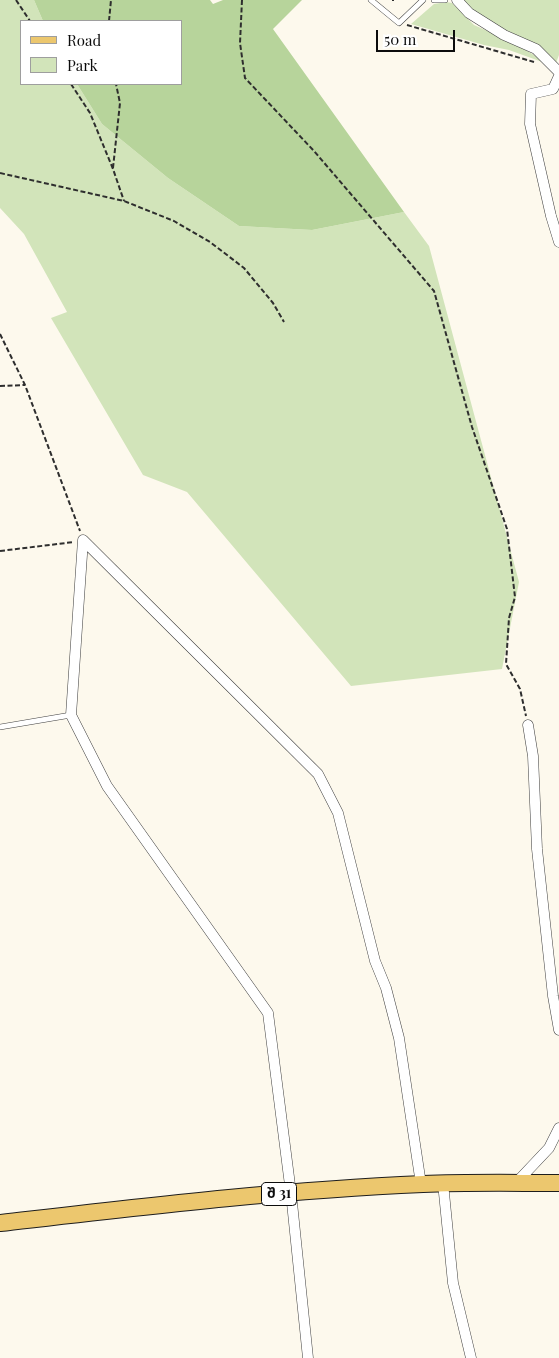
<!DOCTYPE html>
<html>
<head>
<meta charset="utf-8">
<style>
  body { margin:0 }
  #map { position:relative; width:559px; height:1358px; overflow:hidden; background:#fdf9ed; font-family:"Playfair Display",serif }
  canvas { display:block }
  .legend { position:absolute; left:20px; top:20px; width:162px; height:65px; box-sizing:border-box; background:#fff; border:1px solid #9e9e9e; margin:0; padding:6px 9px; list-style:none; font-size:15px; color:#0c0c0c }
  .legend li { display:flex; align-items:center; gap:10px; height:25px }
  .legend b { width:25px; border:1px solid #9e9e9e }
  .scale { position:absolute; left:376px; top:30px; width:79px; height:22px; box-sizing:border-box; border:2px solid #0c0c0c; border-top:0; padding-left:6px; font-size:15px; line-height:18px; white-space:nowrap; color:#0c0c0c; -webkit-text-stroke:4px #fff; paint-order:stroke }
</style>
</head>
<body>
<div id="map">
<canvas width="559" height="1358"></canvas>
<ul class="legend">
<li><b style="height:6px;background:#ecc76e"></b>Road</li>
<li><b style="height:14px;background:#d2e4ba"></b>Park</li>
</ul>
<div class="scale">50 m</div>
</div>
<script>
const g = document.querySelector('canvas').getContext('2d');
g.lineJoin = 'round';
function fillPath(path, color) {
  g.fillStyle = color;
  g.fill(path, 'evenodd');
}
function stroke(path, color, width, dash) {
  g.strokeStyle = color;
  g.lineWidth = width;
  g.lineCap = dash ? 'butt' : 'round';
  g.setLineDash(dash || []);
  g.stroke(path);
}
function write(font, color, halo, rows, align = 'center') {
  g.font = font + ' "Playfair Display","Noto Sans Georgian",serif';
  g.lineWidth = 5;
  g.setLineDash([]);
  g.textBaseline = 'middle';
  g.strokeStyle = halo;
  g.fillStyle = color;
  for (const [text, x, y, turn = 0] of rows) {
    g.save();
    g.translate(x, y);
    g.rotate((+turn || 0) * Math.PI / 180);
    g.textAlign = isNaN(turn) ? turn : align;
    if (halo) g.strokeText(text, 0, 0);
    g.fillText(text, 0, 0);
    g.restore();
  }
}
const green = new Path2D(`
  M 0,0 L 34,0 L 43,21 L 21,21 L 21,84 L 77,84 L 102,124 L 168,178 L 239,226 L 312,230 L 404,212 L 429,246 L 519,582 L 502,669 L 351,686 L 187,492 L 143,475 L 51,318 L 67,312 L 24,234 L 0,208 Z
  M 461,0 L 559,0 L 559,55 L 556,63 L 535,44 L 477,16 Z
  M 446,2 L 452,3 L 474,25 L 510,41 L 534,55 L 545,63 L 509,50 L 484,45 L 411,24 L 434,4 Z`);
const forest = new Path2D(`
  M 34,0 L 210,0 L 213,4 L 223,0 L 302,0 L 273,29 L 404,212 L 312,230 L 239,226 L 168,178 L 102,124 L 77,84 L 181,84 L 181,21 L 43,21 Z`);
const path = new Path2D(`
  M 16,0 L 30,21
  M 242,0 L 240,43 L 245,78 L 314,151 L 434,291 L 472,427 L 507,529 L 515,597 L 509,618 L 506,664 L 520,689 L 526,716
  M 392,0 L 394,0
  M 109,21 L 111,0
  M 407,25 L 534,62
  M 71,84 L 90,113 L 113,169 L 124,201
  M 113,168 L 120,103 L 116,84
  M 0,173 L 124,201 L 174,221 L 210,242 L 244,268 L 273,303 L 284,322
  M 0,334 L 25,385 L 80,531
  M 0,386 L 25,385
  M 0,551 L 74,542`);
const lane = new Path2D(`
  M 371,0 L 399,23 L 423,0
  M 434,0 L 445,0
  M 0,727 L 71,715`);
const street = new Path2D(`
  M 457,0 L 469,13 L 504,35 L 536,49 L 559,72
  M 559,76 L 553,89 L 531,94 L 530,124 L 551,216 L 559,242
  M 83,540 L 71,715 L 107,786 L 268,1013 L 291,1193 L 308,1358
  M 83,540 L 318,774 L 338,813 L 375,961 L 386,988 L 399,1038 L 421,1184
  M 528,725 L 533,756 L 537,849 L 553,996 L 559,1030
  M 443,1183 L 453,1283 L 471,1358
  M 516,1183 L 549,1148 L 559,1128`);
const primary = new Path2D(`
  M 0,1223 C 140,1207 281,1190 423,1184 C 468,1182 514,1183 559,1183`);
const shields = [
  [279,1194,35]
];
const shieldNames = [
  ["შ 31",279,1194]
];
fillPath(green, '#d2e4ba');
fillPath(forest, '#b7d49b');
stroke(lane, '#3f3f3f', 6);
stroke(street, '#3f3f3f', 11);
stroke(primary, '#1d1d1d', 18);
stroke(path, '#2e2e2e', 2, [5, 2.5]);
stroke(lane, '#fff', 5);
stroke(street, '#fff', 10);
stroke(primary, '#ecc76e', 16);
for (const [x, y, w] of shields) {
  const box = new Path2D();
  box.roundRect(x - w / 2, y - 11.5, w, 23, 4);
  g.fillStyle = '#fff';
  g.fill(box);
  stroke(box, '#0c0c0c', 1);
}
write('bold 14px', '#0c0c0c', null, shieldNames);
</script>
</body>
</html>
